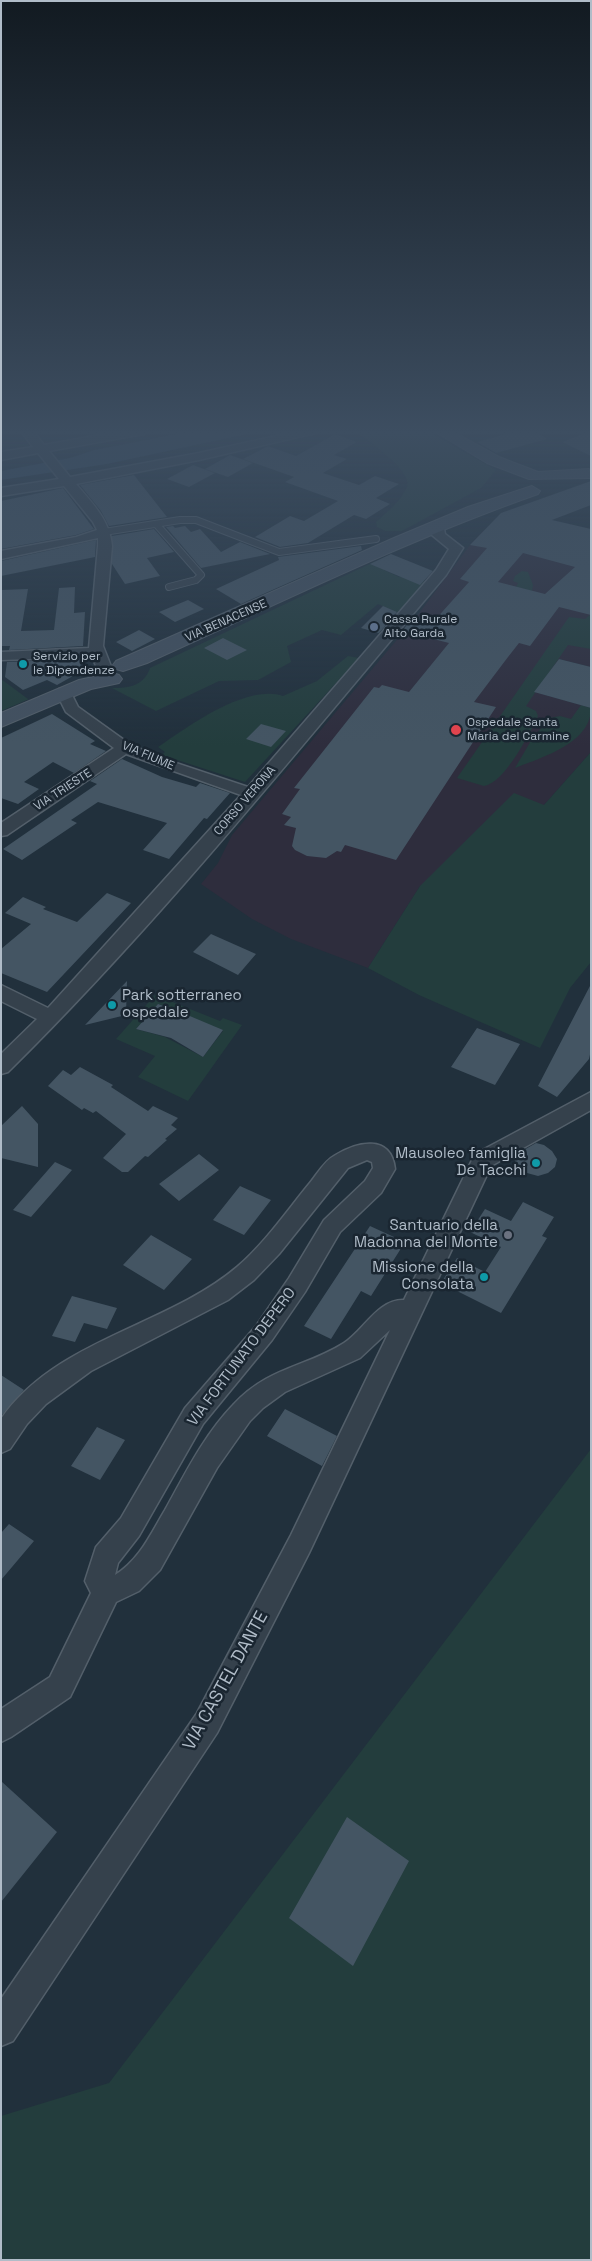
<!DOCTYPE html>
<html>
<head>
<meta charset="utf-8">
<style>
  body { margin:0 }
  #map { position:relative; width:592px; height:2261px; overflow:hidden; background:#21303c; font-family:"Space Grotesk",sans-serif }
  canvas { display:block }
  .frame { position:absolute; inset:0; border:2px solid #b0bcc8; pointer-events:none }
</style>
</head>
<body>
<div id="map">
<canvas width="592" height="2261"></canvas>
<div class="frame"></div>
</div>
<script>
const g = document.querySelector('canvas').getContext('2d');
g.lineJoin = 'round';
function fillPath(path, color) {
  g.fillStyle = color;
  g.fill(path, 'evenodd');
}
function stroke(path, color, width, dash) {
  g.strokeStyle = color;
  g.lineWidth = width;
  g.lineCap = dash ? 'butt' : 'round';
  g.setLineDash(dash || []);
  g.stroke(path);
}
function write(font, color, halo, rows, align = 'center') {
  g.font = font + ' "Space Grotesk",sans-serif';
  g.lineWidth = 5;
  g.setLineDash([]);
  g.textBaseline = 'middle';
  g.strokeStyle = halo;
  g.fillStyle = color;
  for (const [text, x, y, turn = 0] of rows) {
    g.save();
    g.translate(x, y);
    g.rotate((+turn || 0) * Math.PI / 180);
    g.textAlign = isNaN(turn) ? turn : align;
    if (halo) g.strokeText(text, 0, 0);
    g.fillText(text, 0, 0);
    g.restore();
  }
}
const medical = new Path2D(`
  M 483,531 L 544,540 L 591,550 L 591,667 L 559,659 L 535,692 L 591,708 L 591,752 L 544,805 L 420,886 L 368,968 L 291,939 L 252,919 L 201,884 L 218,863 L 232,835 L 417,616 L 470,545 Z`);
const green = new Path2D(`
  M 353,430 L 426,430 L 496,470 L 481,488 L 402,531 L 385,531 L 377,527 L 376,522 C 387,512 401,501 407,487 C 414,472 365,438 353,430 Z
  M 376,561 L 389,567 L 384,570 L 399,577 L 405,574 L 428,583 L 399,613 L 378,604 L 341,635 L 322,630 L 287,646 L 291,662 L 258,680 L 219,681 L 156,711 L 112,688 C 129,688 144,686 150,668 Z
  M 522,571 L 528,572 L 533,585 L 532,591 L 516,587 L 518,583 L 513,581 L 515,576 Z
  M 591,614 L 591,649 L 568,645 L 526,706 L 536,711 L 538,716 C 529,734 505,783 484,786 L 457,778 L 569,617 L 585,619 Z
  M 348,656 L 359,658 L 245,782 L 162,755 L 165,752 L 158,747 C 187,727 247,683 283,696 L 317,681 Z
  M 1,679 L 28,699 L 29,699 L 1,711 Z
  M 581,705 L 591,708 C 591,743 543,757 515,768 L 532,739 L 550,718 L 560,716 L 571,719 Z
  M 591,752 L 591,962 L 570,988 L 540,1048 L 419,995 L 368,968 L 420,886 L 514,793 L 544,805 Z
  M 155,995 L 220,1021 L 223,1018 L 242,1025 L 188,1101 L 138,1077 L 155,1056 L 116,1039 ZM 158,1004 L 223,1031 L 203,1057 L 165,1037 L 136,1029 Z
  M 591,1449 L 591,2260 L 1,2260 L 1,2116 L 109,2083 Z`);
const water = new Path2D(`
  M 197,430 L 266,430 L 107,464 L 1,480 L 1,471 L 70,458 L 94,450 Z`);
const building = new Path2D(`
  M 520,430 L 531,430 L 548,439 L 496,453 L 477,442 Z
  M 591,431 L 591,456 L 562,442 Z
  M 335,434 L 357,442 L 334,455 L 347,459 L 323,473 L 359,485 L 375,476 L 399,484 L 376,498 L 390,504 L 366,519 L 354,515 L 308,543 L 280,547 L 255,537 L 290,516 L 304,521 L 338,501 L 285,482 L 294,477 L 243,459 L 268,446 L 296,456 Z
  M 230,455 L 253,463 L 228,477 L 205,469 Z
  M 193,465 L 215,473 L 189,487 L 167,479 Z
  M 134,475 L 167,517 L 109,526 L 101,511 L 80,485 Z
  M 591,481 L 591,505 L 552,520 L 591,529 L 591,615 L 559,607 L 530,646 L 519,643 L 508,657 L 474,702 L 496,707 L 396,860 L 345,845 L 341,852 L 337,851 L 326,858 L 307,856 L 295,850 L 292,846 L 296,828 L 284,825 L 291,817 L 282,814 L 300,789 L 294,788 L 374,687 L 379,688 L 382,685 L 409,692 L 449,643 L 402,631 L 414,616 L 434,621 L 469,582 L 460,579 L 487,548 L 470,545 L 501,513 ZM 523,553 L 575,567 L 545,594 L 498,582 Z
  M 63,488 L 94,529 L 76,535 L 1,549 L 1,501 Z
  M 173,526 L 175,528 L 185,526 L 191,532 L 200,529 L 221,552 L 240,542 L 270,554 L 201,568 L 166,527 Z
  M 154,529 L 174,552 L 147,558 L 160,576 L 125,584 L 112,564 L 112,536 Z
  M 96,540 L 95,557 L 1,576 L 1,561 Z
  M 361,546 L 362,550 L 241,604 L 216,589 L 279,560 L 278,557 Z
  M 391,554 L 433,571 L 420,585 L 370,564 Z
  M 75,587 L 74,613 L 85,612 L 83,646 L 9,650 L 10,646 L 1,646 L 1,590 L 28,589 L 21,631 L 54,630 L 59,588 Z
  M 188,600 L 204,609 L 175,622 L 159,612 Z
  M 383,606 L 397,612 L 379,633 L 361,628 Z
  M 139,630 L 155,639 L 132,651 L 116,642 Z
  M 223,638 L 247,650 L 227,660 L 204,648 Z
  M 81,659 L 80,672 L 57,685 L 47,680 L 23,690 L 5,677 L 7,662 Z
  M 559,659 L 591,667 L 591,708 L 534,692 Z
  M 52,714 L 95,741 L 90,744 L 106,751 L 74,773 L 53,762 L 24,782 L 39,789 L 18,804 L 1,798 L 1,738 Z
  M 261,724 L 286,731 L 271,747 L 246,739 Z
  M 122,759 L 162,777 L 196,787 L 200,783 L 230,793 L 207,819 L 204,818 L 169,859 L 143,850 L 167,823 L 98,802 L 71,820 L 77,823 L 22,860 L 3,849 L 97,784 L 90,781 Z
  M 107,893 L 131,903 L 47,992 L 1,973 L 1,949 L 31,924 L 5,913 L 23,897 L 46,907 L 43,909 L 77,922 Z
  M 211,934 L 256,954 L 238,975 L 193,952 Z
  M 127,981 L 126,1015 L 85,1025 Z
  M 591,984 L 591,1050 L 589,1059 L 557,1097 L 538,1086 Z
  M 158,1004 L 185,1014 L 223,1030 L 203,1057 L 171,1038 L 136,1029 Z
  M 477,1028 L 520,1044 L 495,1085 L 451,1067 Z
  M 80,1067 L 113,1085 L 111,1087 L 148,1111 L 153,1106 L 178,1118 L 171,1125 L 177,1129 L 165,1139 L 167,1140 L 148,1157 L 145,1156 L 128,1172 L 122,1172 L 103,1158 L 126,1134 L 96,1111 L 93,1113 L 84,1108 L 82,1110 L 48,1086 L 63,1070 L 71,1075 Z
  M 22,1106 L 38,1124 L 38,1167 L 1,1158 L 1,1126 Z
  M 536,1143 L 544,1145 L 552,1151 L 557,1159 L 555,1167 L 548,1173 L 538,1176 L 527,1173 L 518,1167 L 514,1159 L 515,1155 Z
  M 199,1154 L 219,1170 L 179,1201 L 159,1184 Z
  M 55,1162 L 72,1170 L 31,1217 L 13,1210 Z
  M 240,1186 L 271,1200 L 244,1235 L 213,1220 Z
  M 523,1202 L 554,1217 L 542,1236 L 547,1238 L 501,1313 L 441,1283 L 457,1258 L 485,1272 L 501,1247 L 470,1232 L 485,1209 L 511,1221 Z
  M 370,1226 L 405,1242 L 371,1296 L 361,1291 L 331,1339 L 304,1326 Z
  M 151,1235 L 192,1259 L 164,1290 L 123,1265 Z
  M 72,1296 L 117,1308 L 107,1329 L 84,1323 L 75,1342 L 52,1336 Z
  M 1,1375 L 24,1390 L 1,1416 Z
  M 285,1409 L 337,1436 L 322,1466 L 267,1436 Z
  M 97,1427 L 125,1440 L 100,1480 L 71,1466 Z
  M 9,1524 L 34,1541 L 1,1580 L 1,1533 Z
  M 1,1781 L 57,1832 L 1,1902 Z
  M 347,1817 L 409,1861 L 353,1966 L 289,1918 Z`);
const lane = new Path2D(`
  M 157,525 L 201,575 L 196,580 L 169,587
  M 104,532 L 180,520 L 196,520 L 279,552 L 376,539`);
const street = new Path2D(`
  M 20,430 L 32,430 L 44,445 L 127,430 L 150,430 L 144,434 L 49,451 L 70,477 L 199,453 L 303,430 L 322,430 L 320,432 L 199,460 L 76,484 C 92,503 110,520 112,546 L 103,646 L 112,669 L 104,674 L 99,672 L 92,657 L 1,660 L 1,652 L 89,648 L 98,546 L 98,538 L 1,559 L 1,551 L 76,537 L 97,530 L 93,522 L 64,486 L 1,496 L 1,488 L 59,479 L 38,453 L 1,460 L 1,452 L 33,447 Z
  M 438,522 L 443,523 L 445,534 L 463,548 L 446,575 C 303,743 165,917 8,1072 L 1,1074 L 1,1054 L 37,1019 L 1,1001 L 1,985 L 48,1008 L 241,795 L 126,754 L 7,835 L 1,836 L 1,823 L 114,748 L 66,712 L 56,692 L 59,689 L 69,689 L 78,707 L 131,745 L 164,759 L 248,787 L 436,570 L 449,549 L 432,535 L 431,526 Z
  M 591,1092 L 591,1110 L 491,1166 L 309,1553 L 217,1733 L 13,2041 L 1,2046 L 1,1999 L 197,1713 L 291,1535 L 390,1330 L 360,1358 L 285,1392 L 263,1408 L 250,1421 L 217,1468 L 160,1570 L 139,1591 L 116,1602 L 70,1697 L 11,1737 L 1,1742 L 1,1709 L 50,1677 L 91,1593 L 85,1581 L 96,1547 L 121,1518 L 185,1408 L 256,1326 L 289,1278 L 324,1220 L 365,1181 L 373,1168 L 372,1162 L 367,1160 L 348,1168 L 279,1254 L 254,1280 L 228,1300 L 91,1371 L 46,1404 L 27,1424 L 10,1449 L 1,1453 L 1,1419 C 57,1339 166,1327 237,1267 C 265,1243 286,1212 309,1184 C 316,1176 324,1161 334,1156 C 356,1142 391,1133 395,1169 L 381,1193 L 340,1232 L 305,1292 L 272,1340 L 203,1424 L 139,1536 L 118,1563 L 115,1575 C 140,1559 150,1535 165,1510 C 185,1474 204,1435 233,1405 C 268,1367 304,1368 344,1343 C 364,1330 378,1299 404,1300 L 475,1154 Z`);
const secondary = new Path2D(`
  M 432,430 L 450,430 L 499,457 L 538,472 L 589,469 L 591,478 L 529,479 L 487,463 Z
  M 532,486 L 540,491 L 538,494 C 404,541 276,605 147,663 L 123,671 L 116,669 L 113,665 L 116,661 L 394,538 L 468,507 Z
  M 112,673 L 119,675 L 122,679 L 119,683 L 91,689 L 1,727 L 1,713 L 79,680 Z`);
const markers = [
  [374,627,5,"#5c6f8a"],
  [23,664,5,"#0f9aa8"],
  [456,730,6,"#e0444e"],
  [112,1005,5,"#0f9aa8"],
  [536,1163,5,"#0f9aa8"],
  [508,1235,5,"#6b7280"],
  [484,1277,5,"#0f9aa8"]
];
const farPoinames = [
  ["Cassa Rurale",384,620],
  ["Alto Garda",384,634],
  ["Servizio per",33,657],
  ["le Dipendenze",33,671],
  ["Ospedale Santa",467,723],
  ["Maria del Carmine",467,737]
];
const farStreetnames = [
  ["VIA BENACENSE",226,621,-24],
  ["VIA FIUME",148,756,23],
  ["VIA TRIESTE",63,790,-33],
  ["CORSO VERONA",245,801,-49]
];
const poiNames = [
  ["Park sotterraneo",122,996,"left"],
  ["ospedale",122,1013,"left"],
  ["Mausoleo famiglia",526,1154],
  ["De Tacchi",526,1171],
  ["Santuario della",498,1226],
  ["Madonna del Monte",498,1243],
  ["Missione della",474,1268],
  ["Consolata",474,1285]
];
const streetNames = [
  ["VIA FORTUNATO DEPERO",242,1357,-53]
];
const nearStreetnames = [
  ["VIA CASTEL DANTE",226,1681,-61]
];
fillPath(medical, '#2e2d3d');
fillPath(green, '#233d3d');
fillPath(water, '#344d64');
fillPath(building, '#445563');
stroke(lane, '#535f6a', 8);
stroke(street, '#535f6a', 3);
stroke(secondary, '#535f6a', 2);
stroke(lane, '#35414c', 6);
fillPath(street, '#35414c');
fillPath(secondary, '#435160');
const sky = g.createLinearGradient(0, 0, 0, 746);
sky.addColorStop(0, '#121a21');
sky.addColorStop(0.58, '#3d4e61');
sky.addColorStop(1, '#3d4e6100');
g.fillStyle = sky;
g.fillRect(0, 0, 592, 746);
for (const [x, y, r, color] of markers) {
  const dot = new Path2D();
  dot.arc(x, y, r, 0, 2 * Math.PI);
  g.fillStyle = color;
  g.fill(dot);
  stroke(dot, '#1a2631', 2);
}
write('12px', '#b0bcc8', '#1a2631', farPoinames, 'left');
write('12px', '#b0bcc8', '#1a2631', farStreetnames);
write('15px', '#b0bcc8', '#1a2631', poiNames, 'right');
write('15px', '#b0bcc8', '#1a2631', streetNames);
write('18px', '#b0bcc8', '#1a2631', nearStreetnames);
</script>
</body>
</html>
